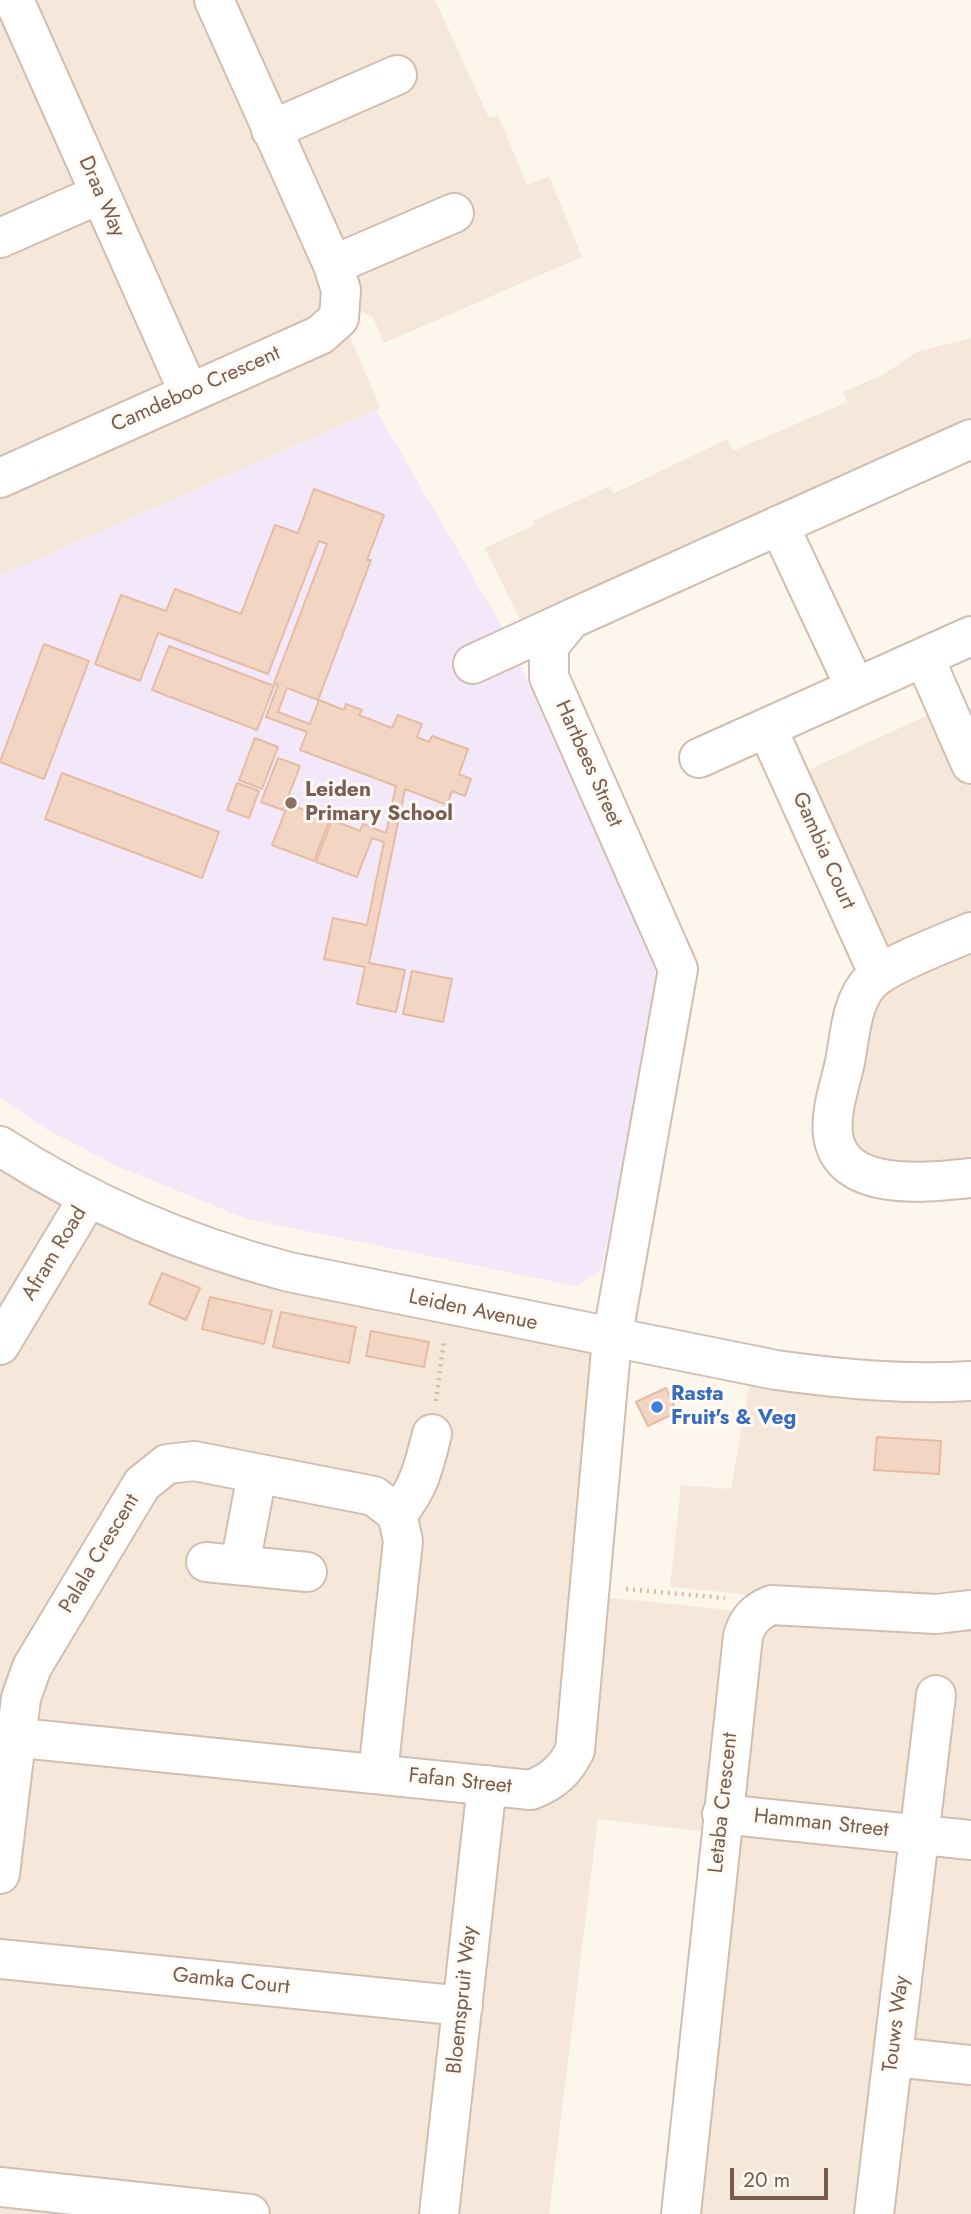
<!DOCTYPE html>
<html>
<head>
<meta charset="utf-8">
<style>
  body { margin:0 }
  #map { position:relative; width:971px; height:2214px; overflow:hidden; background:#fdf6ec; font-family:Jost,sans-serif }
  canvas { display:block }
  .scale { position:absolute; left:730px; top:2168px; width:98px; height:32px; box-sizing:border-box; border:4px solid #7a5c4d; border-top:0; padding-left:9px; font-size:21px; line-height:24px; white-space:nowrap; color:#7a5c4d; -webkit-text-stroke:5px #fffaf3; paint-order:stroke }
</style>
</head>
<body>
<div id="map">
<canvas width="971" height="2214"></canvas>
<div class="scale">20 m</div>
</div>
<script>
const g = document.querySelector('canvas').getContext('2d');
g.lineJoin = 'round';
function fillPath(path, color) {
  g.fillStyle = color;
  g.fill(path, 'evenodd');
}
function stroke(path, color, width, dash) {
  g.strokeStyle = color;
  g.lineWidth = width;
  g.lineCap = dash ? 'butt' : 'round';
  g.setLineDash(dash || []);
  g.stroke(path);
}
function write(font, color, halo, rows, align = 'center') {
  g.font = font + ' Jost,sans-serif';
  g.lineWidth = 6;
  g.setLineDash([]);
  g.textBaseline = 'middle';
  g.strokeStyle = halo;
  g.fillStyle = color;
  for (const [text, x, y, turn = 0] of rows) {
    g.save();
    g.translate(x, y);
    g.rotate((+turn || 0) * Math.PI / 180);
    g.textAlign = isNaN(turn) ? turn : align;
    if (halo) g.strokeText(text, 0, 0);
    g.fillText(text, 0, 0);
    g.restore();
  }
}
const residential = new Path2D(`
  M 0,0 L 435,0 L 489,118 L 498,115 L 527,185 L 549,176 L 582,257 L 384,343 L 373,317 L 343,304 L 346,327 L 380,408 L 0,576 Z
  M 971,338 L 971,440 L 521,622 L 485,548 L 534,525 L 533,521 L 610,486 L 613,494 L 727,439 L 733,451 L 847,402 L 843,392 L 882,375 L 919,351 Z
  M 943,708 L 971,771 L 971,1176 L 842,1155 L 864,992 L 791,778 Z
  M 0,1151 L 88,1202 L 619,1343 L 593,1596 L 730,1610 L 748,1624 L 766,1607 L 742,1594 L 670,1587 L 681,1485 L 731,1489 L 752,1368 L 971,1383 L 971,2214 L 683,2214 L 723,1834 L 598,1819 L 549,2214 L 0,2214 Z`);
const education = new Path2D(`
  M 376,410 L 504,630 L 654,960 L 658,1002 L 601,1270 L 576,1286 L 247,1219 L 119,1167 L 49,1131 L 0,1098 L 0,576 Z`);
const building = new Path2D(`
  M 314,489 L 384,515 L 367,560 L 371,560 L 318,700 L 287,688 L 278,712 L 310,724 L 319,700 L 344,710 L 346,704 L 362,710 L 359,715 L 392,728 L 398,715 L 422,724 L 417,737 L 429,742 L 432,736 L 468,749 L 459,774 L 471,779 L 465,796 L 452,791 L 447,805 L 405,789 L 369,963 L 405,970 L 396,1012 L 357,1004 L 365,967 L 324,959 L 333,918 L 367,925 L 384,842 L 372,838 L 357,877 L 316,862 L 332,820 L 360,831 L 363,824 L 386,833 L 396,786 L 300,750 L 307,732 L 266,717 L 278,685 L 274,683 L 327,544 L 319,541 L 268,674 L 158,633 L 140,681 L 95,664 L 121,595 L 166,611 L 175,589 L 241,614 L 275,525 L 298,533 Z
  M 44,644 L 89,661 L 44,779 L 0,762 Z
  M 169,646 L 274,686 L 257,730 L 152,690 Z
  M 255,738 L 278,747 L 262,789 L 239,780 Z
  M 278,758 L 300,766 L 283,810 L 261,802 Z
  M 62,773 L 219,832 L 202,878 L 45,819 Z
  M 237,783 L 259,791 L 249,818 L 227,810 Z
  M 288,804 L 330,819 L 314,861 L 272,845 Z
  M 412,971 L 452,979 L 443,1022 L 403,1014 Z
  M 162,1273 L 200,1288 L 186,1320 L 149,1304 Z
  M 210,1297 L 272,1311 L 264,1344 L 202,1329 Z
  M 281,1312 L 356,1327 L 349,1363 L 273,1347 Z
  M 371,1331 L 429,1342 L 424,1367 L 366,1356 Z
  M 666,1388 L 677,1412 L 648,1426 L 636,1402 Z
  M 877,1437 L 941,1441 L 939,1474 L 874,1470 Z`);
const path = new Path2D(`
  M 436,1401 L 444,1340
  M 626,1589 L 725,1598`);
const minor = new Path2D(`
  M 14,0 L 189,393
  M 271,130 L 397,75
  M 0,238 L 100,194
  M 333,265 L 454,213
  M 0,478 L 320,335 L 339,318 L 341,290 L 333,265 L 214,0
  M 779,525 L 855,687
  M 924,657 L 971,764
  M 473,664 L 569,620
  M 767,728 L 879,975
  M 699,758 L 971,636
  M 971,932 C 946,943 888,964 871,981 C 851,1001 850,1036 845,1062 C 840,1085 830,1112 833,1135 C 841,1194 930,1182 971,1178
  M 0,1146 C 89,1204 186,1245 289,1272 L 776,1370 C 841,1379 905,1385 971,1381
  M 0,1345 L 88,1198
  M 397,1514 C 419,1489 424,1466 432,1434
  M 206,1562 L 307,1572
  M 240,1565 L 257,1474
  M 0,1736 L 531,1790 C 553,1781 565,1771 575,1750 L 612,1339 L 678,969 L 549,677 L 549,646 L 571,619 L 971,439
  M 722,1814 L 971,1840
  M 0,1874 L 21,1698 L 32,1667 L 142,1484 L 167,1464 L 194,1461 L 374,1496 L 397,1514 L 403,1541 L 378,1774
  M 0,1959 L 463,2006
  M 894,2057 L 971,2065
  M 0,2187 L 250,2214
  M 439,2214 L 487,1785
  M 681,2214 L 743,1636 C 748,1620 756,1611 772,1605 L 936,1614 L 971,1610
  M 874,2214 L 936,1695`);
const markers = [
  [291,803,7,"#8d6e63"],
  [657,1407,7,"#3f7fe0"]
];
const streetNames = [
  ["Draa Way",101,197,66],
  ["Camdeboo Crescent",196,390,-24],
  ["Hartbees Street",588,764,66],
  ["Gambia Court",823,851,66],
  ["Afram Road",55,1254,-59],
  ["Leiden Avenue",473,1311,12],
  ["Palala Crescent",100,1554,-59],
  ["Fafan Street",460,1782,6],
  ["Letaba Crescent",724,1803,-84],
  ["Hamman Street",821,1824,6],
  ["Gamka Court",231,1982,6],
  ["Bloemspruit Way",463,2000,-84],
  ["Touws Way",897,2024,-83]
];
const educationNames = [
  ["Leiden",305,791],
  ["Primary School",305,815]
];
const shopNames = [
  ["Rasta",671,1395],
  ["Fruit's & Veg",671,1419]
];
fillPath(residential, '#f5e8da');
fillPath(education, '#f3e8fa');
fillPath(building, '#f3d5c3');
stroke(building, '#e6bba3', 2);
stroke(minor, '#d1beb0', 42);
stroke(path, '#d9b8a5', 4.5, [2, 5]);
stroke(minor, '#fff', 38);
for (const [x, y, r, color] of markers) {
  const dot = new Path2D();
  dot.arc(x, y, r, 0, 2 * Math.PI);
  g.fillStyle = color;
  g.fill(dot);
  stroke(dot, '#fffaf3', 2.5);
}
write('21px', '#7a5c4d', '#fffaf3', streetNames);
write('bold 21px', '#785e54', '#fffaf3', educationNames, 'left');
write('bold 21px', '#366cbe', '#fffaf3', shopNames, 'left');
</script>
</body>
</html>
